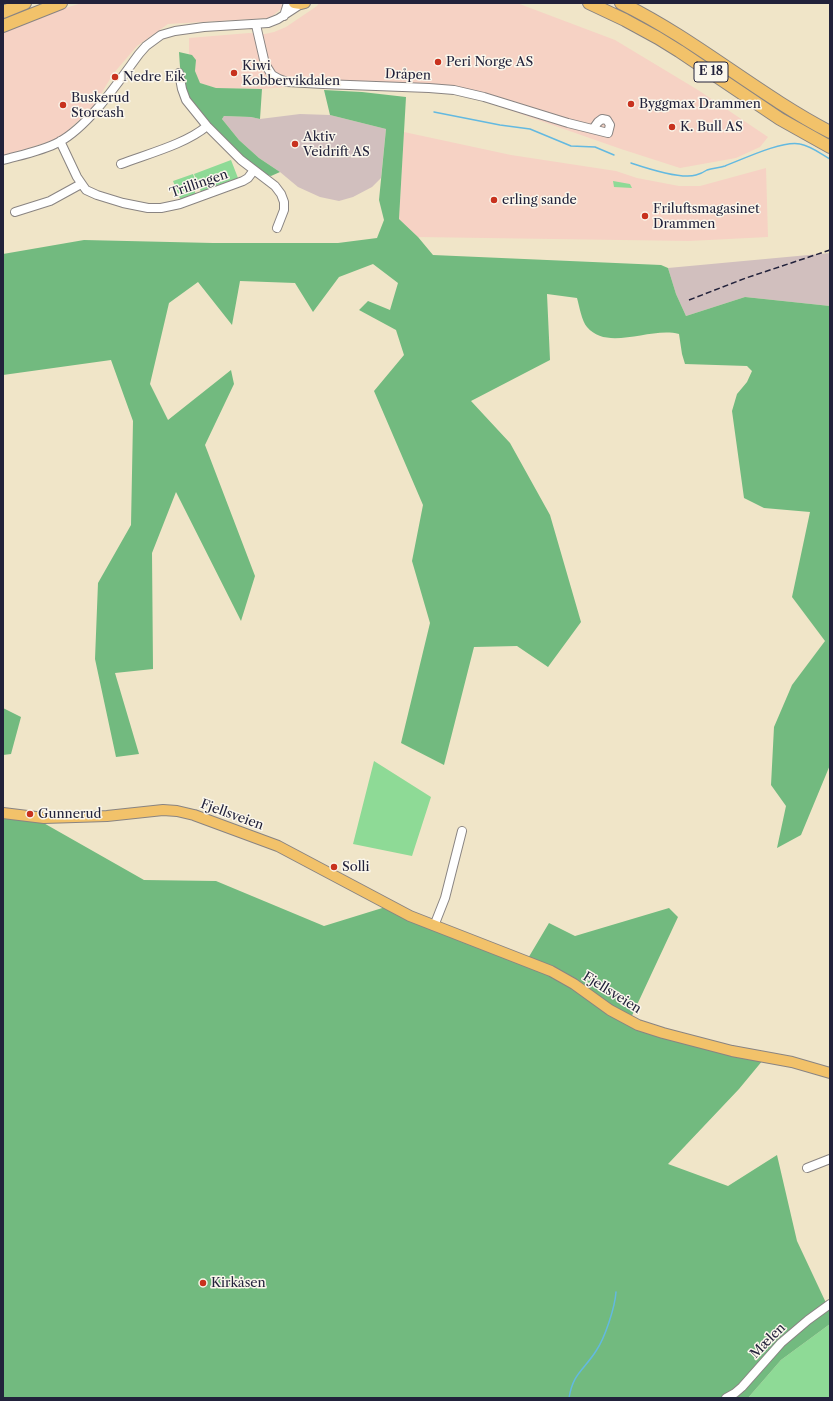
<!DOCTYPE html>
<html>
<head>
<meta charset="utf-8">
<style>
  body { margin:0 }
  #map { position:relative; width:833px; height:1401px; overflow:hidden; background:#f0e5c8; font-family:"Libre Caslon Text",serif }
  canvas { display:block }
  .frame { position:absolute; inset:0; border:4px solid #22223b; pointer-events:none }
</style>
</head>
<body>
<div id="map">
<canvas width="833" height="1401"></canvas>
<div class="frame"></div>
</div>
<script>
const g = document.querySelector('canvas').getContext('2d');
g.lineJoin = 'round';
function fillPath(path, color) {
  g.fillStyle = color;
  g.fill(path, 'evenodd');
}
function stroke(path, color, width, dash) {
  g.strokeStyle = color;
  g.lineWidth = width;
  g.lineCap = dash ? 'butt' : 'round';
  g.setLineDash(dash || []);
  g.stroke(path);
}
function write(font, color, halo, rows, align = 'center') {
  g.font = font + ' "Libre Caslon Text",serif';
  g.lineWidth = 3;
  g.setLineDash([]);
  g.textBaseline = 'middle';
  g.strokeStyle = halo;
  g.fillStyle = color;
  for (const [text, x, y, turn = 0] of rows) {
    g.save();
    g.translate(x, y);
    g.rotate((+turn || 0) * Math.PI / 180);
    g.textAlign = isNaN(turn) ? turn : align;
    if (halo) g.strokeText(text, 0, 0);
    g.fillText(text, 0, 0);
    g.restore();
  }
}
const built = new Path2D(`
  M 82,3 L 281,3 L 283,7 L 270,18 L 168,24 L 137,46 L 113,74 L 101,94 L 102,96 L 94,106 L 64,134 L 54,140 L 3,156 L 3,27 Z
  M 319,3 L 517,3 L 615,40 L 698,90 L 768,137 L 760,147 L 736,158 L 680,168 L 621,149 L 481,100 L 453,94 L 298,86 L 262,89 L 216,88 L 199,83 L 195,71 L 196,60 L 189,54 L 189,38 L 249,33 L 265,34 L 274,32 L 286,27 L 317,6 Z
  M 404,132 L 511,155 L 616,171 L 637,178 L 679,186 L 700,186 L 766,168 L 768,237 L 689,241 L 418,237 L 399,219 Z`);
const industrial = new Path2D(`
  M 300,114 L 330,115 L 386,129 L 381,178 L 372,187 L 353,197 L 339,201 L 320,197 L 298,187 L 280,172 L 259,158 L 239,140 L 222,119 L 224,116 L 251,117 L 260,119 Z
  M 830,253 L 830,306 L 745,297 L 686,316 L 676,294 L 668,268 Z`);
const green = new Path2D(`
  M 231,160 L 238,178 L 201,192 L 194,174 Z
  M 193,174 L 198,187 L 194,189 L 196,195 L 181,201 L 173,181 Z
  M 613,181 L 630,184 L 632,188 L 614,187 Z
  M 374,761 L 431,797 L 412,856 L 353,844 Z
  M 830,1324 L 830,1398 L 748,1398 L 781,1360 Z`);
const forest = new Path2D(`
  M 179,52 L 192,55 L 196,60 L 195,71 L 200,83 L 216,88 L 262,89 L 260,119 L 251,117 L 224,116 L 222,119 L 239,140 L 259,158 L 280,172 L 271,176 L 267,175 L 232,148 L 188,100 L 185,89 L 180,67 Z
  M 324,90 L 362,92 L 406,97 L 399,219 L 418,237 L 433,255 L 661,265 L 668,268 L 676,294 L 686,316 L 745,297 L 830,306 L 830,765 L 801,835 L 777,848 L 786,806 L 771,785 L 774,727 L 792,685 L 825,641 L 792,597 L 810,512 L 764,508 L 744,498 L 732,411 L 737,394 L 747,382 L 752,371 L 747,366 L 685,364 L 682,354 L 679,334 C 651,326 608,352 587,327 C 582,322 579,305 577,298 L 547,294 L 550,360 L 471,401 L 510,443 L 550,515 L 581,622 L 548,667 L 517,646 L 474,647 L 444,765 L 401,743 L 430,623 L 412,561 L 423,505 L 374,391 L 404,355 L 396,330 L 359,310 L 368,301 L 390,310 L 398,283 L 373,264 L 339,277 L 313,312 L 295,283 L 240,281 L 232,325 L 198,282 L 169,303 L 150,384 L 168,420 L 231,370 L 234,384 L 205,445 L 255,576 L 241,621 L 176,492 L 152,553 L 153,669 L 115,673 L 139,754 L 116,757 L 95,659 L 98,583 L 131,525 L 133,421 L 111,360 L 3,375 L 3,254 L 84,240 L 213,243 L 338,243 L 377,238 L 384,220 L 379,200 L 386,129 L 330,115 Z
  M 3,708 L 21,717 L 11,754 L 3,755 Z
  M 3,813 L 33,817 L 144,880 L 216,881 L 324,926 L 392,905 L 527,960 L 549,923 L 575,936 L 669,908 L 678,917 L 629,1022 L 763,1060 L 739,1089 L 668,1164 L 728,1186 L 777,1155 L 797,1241 L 827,1305 L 830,1304 L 830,1324 L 781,1360 L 748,1398 L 3,1398 Z`);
const stream = new Path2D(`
  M 434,112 L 500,125 L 530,129 L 571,146 L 595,147 L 614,155
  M 631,163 C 646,168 681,180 696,175 C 700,174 704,172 707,170 C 713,168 719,168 725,166 C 743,159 783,140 800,144 C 811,146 821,154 830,159
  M 569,1398 C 573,1373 584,1370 596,1351 C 605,1338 615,1307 616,1292`);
const minor = new Path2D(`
  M 284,16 L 288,3
  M 256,25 L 265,64 L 272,75 L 279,79 L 287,82 L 323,84 L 429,88 L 454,90 L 484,97 L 568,123 L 608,133 L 610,125 L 607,120 L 602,119 L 598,122 L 593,129
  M 179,73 L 182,89 L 186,100 L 207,126 L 241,160 L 275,186 L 281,194 L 284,202 L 284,210 L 277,228
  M 60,141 L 77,177 L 86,190 L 97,195 L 123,203 L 148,208 L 161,208 L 180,204 L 243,181 L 248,178 L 254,170
  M 3,160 C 21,155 42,151 59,142 C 89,126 119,81 139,54 L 146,46 L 161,35 L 175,31 L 204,27 L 268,23 L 278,19 L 301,4
  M 121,164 C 147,154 186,144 207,126
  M 15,212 L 50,201 L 81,184
  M 434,926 L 445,898 L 462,831
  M 807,1168 L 830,1159
  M 726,1398 L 735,1393 L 742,1387 L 781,1343 L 808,1320 L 830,1304`);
const major = new Path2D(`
  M 294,3 L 301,4 L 305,3
  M 3,813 L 44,818 L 107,816 L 163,810 L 177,811 L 194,815 L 278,846 L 410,916 L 551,971 L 574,984 L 610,1010 L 638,1025 L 663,1033 L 732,1051 L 792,1062 L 830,1073`);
const highway = new Path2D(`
  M 589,3 L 625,20 L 658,38 L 679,51 L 780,119 L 830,147
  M 621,3 C 695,39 757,94 830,132
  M 3,12 L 25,3
  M 3,26 L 61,3`);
const rail = new Path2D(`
  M 689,300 L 746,278 L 830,250`);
const markers = [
  [438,62,4,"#c8321e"],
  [234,73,4,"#c8321e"],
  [115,77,4,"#c8321e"],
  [631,104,4,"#c8321e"],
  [63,105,4,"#c8321e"],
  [672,127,4,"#c8321e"],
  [295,144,4,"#c8321e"],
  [494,200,4,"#c8321e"],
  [645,216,4,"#c8321e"],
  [30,814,4,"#c8321e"],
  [334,867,4,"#c8321e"],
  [203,1283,4,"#c8321e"]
];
const shields = [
  [711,72,34]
];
const shieldNames = [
  ["E 18",711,72]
];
const poiNames = [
  ["Peri Norge AS",446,62],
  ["Kiwi",242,66],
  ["Kobbervikdalen",242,81],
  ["Nedre Eik",123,77],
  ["Buskerud",71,98],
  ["Storcash",71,113],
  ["Byggmax Drammen",639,104],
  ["K. Bull AS",680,127],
  ["Aktiv",303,137],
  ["Veidrift AS",303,152],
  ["erling sande",502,200],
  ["Friluftsmagasinet",653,209],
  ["Drammen",653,224],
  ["Gunnerud",38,814],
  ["Solli",342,867],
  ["Kirkåsen",211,1283]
];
const streetNames = [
  ["Dråpen",408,75,2],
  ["Trillingen",199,184,-19],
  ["Fjellsveien",232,815,20],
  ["Fjellsveien",612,993,32],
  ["Mælen",768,1341,-45]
];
fillPath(built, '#f6d2c4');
fillPath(industrial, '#d1bfbe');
fillPath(green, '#8eda96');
fillPath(forest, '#72ba7f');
stroke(stream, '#63b9e0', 1.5);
stroke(minor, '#898482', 10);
stroke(major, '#898482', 12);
stroke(highway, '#898482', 14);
stroke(minor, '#fff', 8);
stroke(major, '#f2c26a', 10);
stroke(highway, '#f2c26a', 12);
stroke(rail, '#22223b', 1.5, [6, 3]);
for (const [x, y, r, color] of markers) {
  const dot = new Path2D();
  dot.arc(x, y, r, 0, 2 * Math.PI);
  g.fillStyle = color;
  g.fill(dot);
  stroke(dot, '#fbf7ec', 1.5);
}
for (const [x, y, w] of shields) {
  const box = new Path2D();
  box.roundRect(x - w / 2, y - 10, w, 20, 3);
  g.fillStyle = '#fbf7ec';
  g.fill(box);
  stroke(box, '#22223b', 1);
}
write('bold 12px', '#22223b', null, shieldNames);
write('13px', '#22223b', '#fbf7ec', poiNames, 'left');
write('13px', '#22223b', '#fbf7ec', streetNames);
</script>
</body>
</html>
